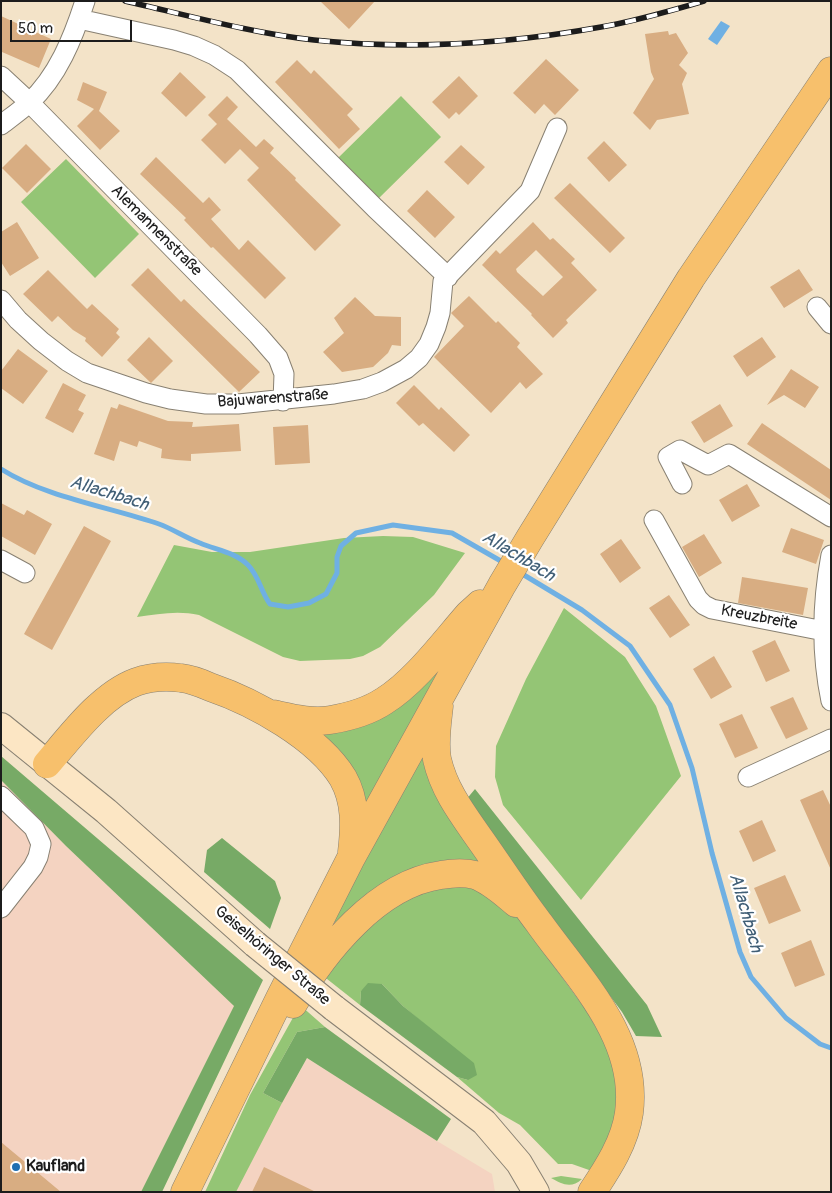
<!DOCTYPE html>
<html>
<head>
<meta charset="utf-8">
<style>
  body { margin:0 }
  #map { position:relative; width:832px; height:1193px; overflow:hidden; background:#f3e3c8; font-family:Pangolin,sans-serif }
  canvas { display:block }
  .frame { position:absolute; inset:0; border:2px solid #1c1c1c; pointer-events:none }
  .scale { position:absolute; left:10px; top:20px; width:122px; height:22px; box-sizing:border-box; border:2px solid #1c1c1c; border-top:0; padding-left:6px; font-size:15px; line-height:18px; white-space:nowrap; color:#1c1c1c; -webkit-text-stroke:4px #fff; paint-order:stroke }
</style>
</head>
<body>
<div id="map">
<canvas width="832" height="1193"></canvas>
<div class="frame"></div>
<div class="scale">50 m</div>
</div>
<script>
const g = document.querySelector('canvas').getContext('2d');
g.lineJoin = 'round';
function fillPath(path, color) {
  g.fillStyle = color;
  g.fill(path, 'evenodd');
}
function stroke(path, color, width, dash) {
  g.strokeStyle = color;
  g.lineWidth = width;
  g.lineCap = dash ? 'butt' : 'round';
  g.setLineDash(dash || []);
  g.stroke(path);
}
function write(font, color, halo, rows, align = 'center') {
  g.font = font + ' Pangolin,sans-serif';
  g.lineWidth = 4.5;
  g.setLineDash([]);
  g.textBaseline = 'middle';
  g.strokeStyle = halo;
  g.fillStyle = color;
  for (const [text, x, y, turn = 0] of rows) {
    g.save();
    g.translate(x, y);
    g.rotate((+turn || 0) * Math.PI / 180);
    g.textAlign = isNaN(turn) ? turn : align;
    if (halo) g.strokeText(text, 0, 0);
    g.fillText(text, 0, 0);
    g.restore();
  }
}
const built = new Path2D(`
  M 1,780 L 66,846 L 234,1006 L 141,1192 L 1,1192 Z
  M 307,1058 L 437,1141 L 492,1174 L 495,1192 L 236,1192 L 275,1113 L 297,1077 Z`);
const green = new Path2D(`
  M 401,96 L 441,137 L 378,199 L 338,158 Z
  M 66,159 L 139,234 L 95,278 L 21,202 Z
  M 383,536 L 413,537 L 465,553 L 434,595 L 380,647 L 363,656 L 350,659 L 300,661 L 283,657 L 199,615 C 178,610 158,614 137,617 L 174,545 L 212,552 L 250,552 L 344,538 Z
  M 564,608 L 625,657 L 656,706 L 681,776 L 581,900 L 503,805 L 495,777 L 496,746 L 526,679 Z
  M 445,663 L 369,800 L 363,805 L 320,736 Z
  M 422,756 C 431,799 460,833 486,867 L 404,875 L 373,890 L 338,922 L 333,922 L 331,915 Z
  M 428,885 L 473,885 L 515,913 L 586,1010 L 610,1052 L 619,1082 L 616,1119 L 600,1158 L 589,1170 L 572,1164 L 558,1164 L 520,1125 L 499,1113 L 457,1077 L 468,1080 L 429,1028 L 403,1006 L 382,984 L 361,991 L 360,1005 L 322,975 L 374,914 Z
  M 300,1005 L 325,1027 L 297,1032 L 263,1093 L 282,1103 L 236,1192 L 205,1192 L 250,1095 Z
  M 561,1176 L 582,1179 C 571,1189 562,1184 551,1178 Z`);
const forest = new Path2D(`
  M 1,756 L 263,980 L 162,1192 L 141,1192 L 234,1006 L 66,846 L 1,780 Z
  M 475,789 L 647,1005 L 662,1037 L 636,1036 L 622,1012 L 465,801 Z
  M 222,838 L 275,881 L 281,898 L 270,929 L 204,872 L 207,850 Z
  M 368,983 L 382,984 L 403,1006 L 474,1063 L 477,1075 L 468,1080 L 457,1077 L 360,1005 L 361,991 Z
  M 325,1027 L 451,1119 L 437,1141 L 307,1058 L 282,1103 L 263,1093 L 297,1032 Z`);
const water = new Path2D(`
  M 721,21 L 730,26 L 717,45 L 708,39 Z`);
const stream = new Path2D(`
  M 1,469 C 45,497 109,507 159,524 C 173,529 186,538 200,543 C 216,550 235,552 248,565 C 259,576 261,592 270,604 L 288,607 L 309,603 L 326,594 L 337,573 L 337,557 L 341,546 L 356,533 L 393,525 L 452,533 L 506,564
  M 519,572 L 582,610 L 630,646 L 670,705 L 692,768 L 712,853 L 740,952 L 751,977 L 786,1018 L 820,1044 L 831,1048`);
const building = new Path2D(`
  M 320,1 L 375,1 L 349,29 Z
  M 1,16 L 51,39 L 39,68 L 2,52 L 1,54 Z
  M 668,31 L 669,35 L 676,33 L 688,53 L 679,65 L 687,73 L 682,84 L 689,114 L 657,120 L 650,130 L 633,113 L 654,79 L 651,72 L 645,34 Z
  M 546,59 L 579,90 L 555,115 L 544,104 L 535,114 L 513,93 Z
  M 297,60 L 311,74 L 314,70 L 353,109 L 347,115 L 360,129 L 339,149 L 275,82 Z
  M 180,72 L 206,97 L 186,117 L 161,93 Z
  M 459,76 L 478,96 L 459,115 L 456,112 L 449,119 L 432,102 Z
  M 83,82 L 107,92 L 99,111 L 120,131 L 100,150 L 77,126 L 94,109 L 77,100 Z
  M 227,96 L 238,107 L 227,119 L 256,147 L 264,139 L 274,148 L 270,153 L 296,178 L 295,180 L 341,225 L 315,251 L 247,180 L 259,168 L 240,149 L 225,164 L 201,140 L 217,124 L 208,115 Z
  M 604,141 L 627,165 L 609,182 L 587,158 Z
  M 26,144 L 51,169 L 27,193 L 2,168 Z
  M 461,145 L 485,167 L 468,185 L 444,162 Z
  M 156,157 L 203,203 L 209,197 L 221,210 L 211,219 L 239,250 L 248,240 L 286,278 L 265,299 L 213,247 L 211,248 L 184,220 L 186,218 L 140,174 Z
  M 570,183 L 625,238 L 610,253 L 554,198 Z
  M 427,190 L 455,217 L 435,238 L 407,211 Z
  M 17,222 L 39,258 L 10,276 L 1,262 L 1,232 Z
  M 533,222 L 550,240 L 553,238 L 575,259 L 571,263 L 597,290 L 566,320 L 568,323 L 553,338 L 531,315 L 532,314 L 482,265 L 496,250 L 500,254 ZM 536,250 L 563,277 L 543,296 L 517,272 L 516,269 Z
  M 148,268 L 181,302 L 184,299 L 260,372 L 239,392 L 131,285 Z
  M 799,269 L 813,290 L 784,308 L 770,287 Z
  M 48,270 L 87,309 L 92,304 L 119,329 L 116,333 L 120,337 L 102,357 L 85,341 L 86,338 L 73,330 L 58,316 L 52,322 L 23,294 Z
  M 469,296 L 496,323 L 498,321 L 520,343 L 517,347 L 543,374 L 526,389 L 520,382 L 491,413 L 434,357 L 464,326 L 451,313 Z
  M 355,297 L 375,316 L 401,317 L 401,346 L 392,345 L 388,353 L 373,367 L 342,372 L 323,352 L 344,333 L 334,318 Z
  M 149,337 L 173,361 L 151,383 L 127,360 Z
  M 762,337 L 776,357 L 747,377 L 733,356 Z
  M 18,349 L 48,371 L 23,404 L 1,388 L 1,371 Z
  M 791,369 L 819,387 L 805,408 L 784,395 L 767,405 Z
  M 63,383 L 86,395 L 78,410 L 84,413 L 73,433 L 45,418 Z
  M 414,385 L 439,410 L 441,407 L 470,435 L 454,452 L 423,423 L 419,426 L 396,403 Z
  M 119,404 L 168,421 L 193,422 L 192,427 L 239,424 L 241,451 L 191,454 L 191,461 L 176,460 L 161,458 L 162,449 L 139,441 L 137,447 L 120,441 L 114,461 L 94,454 L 111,407 L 117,409 Z
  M 720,404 L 733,426 L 704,443 L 691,422 Z
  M 762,423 L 831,470 L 831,500 L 747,444 Z
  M 308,425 L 310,463 L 275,465 L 273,427 Z
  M 747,484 L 760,506 L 732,522 L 719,500 Z
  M 1,503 L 24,515 L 27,510 L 52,524 L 35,555 L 1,536 Z
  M 84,526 L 111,541 L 52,650 L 24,634 Z
  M 791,528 L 824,540 L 816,564 L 782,552 Z
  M 704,534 L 722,563 L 699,577 L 682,547 Z
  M 621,539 L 641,568 L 620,583 L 600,554 Z
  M 742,577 L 808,588 L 803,615 L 738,603 Z
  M 669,595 L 690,625 L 670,638 L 649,608 Z
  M 775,640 L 790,671 L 766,682 L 752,651 Z
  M 714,656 L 732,687 L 711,699 L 693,669 Z
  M 793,697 L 808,729 L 786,739 L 770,707 Z
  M 742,714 L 758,748 L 735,758 L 719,724 Z
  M 823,790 L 831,807 L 831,870 L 800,800 Z
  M 762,820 L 776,851 L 753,862 L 739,831 Z
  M 785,875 L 801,911 L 769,924 L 754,888 Z
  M 811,940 L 825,975 L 795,987 L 781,953 Z
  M 1,1142 L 61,1192 L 1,1192 Z
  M 264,1167 L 316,1192 L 252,1192 Z`);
const street = new Path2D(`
  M 79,19 L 174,40 L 194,46 L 214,55 L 237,70 L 375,208 L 448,277
  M 1,76 L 29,102 L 258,335 L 278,358 L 284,374 L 283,401
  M 1,125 C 10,118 20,111 29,103 C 58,76 73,38 85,1
  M 1,300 L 18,320 L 41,341 L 67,361 L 87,373 L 146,393 L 170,399 L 206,404 L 238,404 L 334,394 L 363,389 L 382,382 L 406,369 L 419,358 L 429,344 L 436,327 L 440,313 L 443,281 L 530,191 L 557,128
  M 817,307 L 831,324
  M 682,484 L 668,457 L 680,450 L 708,465 L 729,454 L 831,517
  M 654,520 L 698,599 L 704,605 L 712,609 L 824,631
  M 831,555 C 822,603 821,653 831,701
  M 1,560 L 25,573
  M 748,777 L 831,739
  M 1,796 L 34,828 L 41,844 L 38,857 L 33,867 L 1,908`);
const secondary = new Path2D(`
  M 1,726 L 106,811 L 255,944
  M 334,1008 L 484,1122 L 519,1163 L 536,1192`);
const primary = new Path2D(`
  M 439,706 C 437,724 434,742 437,759 C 444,791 464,816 482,842 C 501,869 519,897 539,923 C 579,979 639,1038 629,1113 C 625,1142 608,1168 592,1192
  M 273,714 C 292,718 311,723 330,720 C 348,717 369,711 384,701 C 415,682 445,641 469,614 L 480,604
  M 47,764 C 71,736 101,695 136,682 C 150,677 166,676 181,678 C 191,679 201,683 210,687 C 254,702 318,737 343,778 C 356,801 355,827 352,852
  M 293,1004 C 324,951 377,884 441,875 C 452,873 464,872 475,875 C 490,880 504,893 516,903
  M 185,1192 L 280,998 L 351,858 L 502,585 L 530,538 L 691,278 L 831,71`);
const rail = new Path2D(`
  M 125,1 C 187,15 251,33 314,40 C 409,50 507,44 601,27 C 636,21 670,11 704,1`);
const secondaryBridge = new Path2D(`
  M 255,944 L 334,1008`);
const markers = [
  [16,1167,5,"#1f6fb2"]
];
const streetNames = [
  ["Alemannenstraße",156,231,45],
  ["Bajuwarenstraße",273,399,-4],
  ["Kreuzbreite",759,618,11],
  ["Geiselhöringer Straße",272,956,40]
];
const poiNames = [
  ["Kaufland",26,1167]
];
const waterNames = [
  ["Allachbach",109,494,17],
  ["Allachbach",518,557,31],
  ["Allachbach",745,913,74]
];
fillPath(built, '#f4d3c1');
fillPath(green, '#94c575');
fillPath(forest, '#7a6');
fillPath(water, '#6fb0e3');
stroke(stream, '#6fb0e3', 5);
fillPath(building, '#d8ad82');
stroke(street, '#888072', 21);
stroke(secondary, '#888072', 28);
stroke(primary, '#888072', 29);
stroke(street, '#fff', 19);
stroke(secondary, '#fce6c4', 26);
stroke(primary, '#f7c06c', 28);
stroke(rail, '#1c1c1c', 5.5);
stroke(rail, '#fff', 4, [11]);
stroke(secondaryBridge, '#888072', 28, []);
stroke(secondaryBridge, '#fce6c4', 26);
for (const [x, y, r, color] of markers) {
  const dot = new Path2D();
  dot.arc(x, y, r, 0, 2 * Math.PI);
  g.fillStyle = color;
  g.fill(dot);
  stroke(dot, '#fff', 2);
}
write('16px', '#1c1c1c', '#fff', streetNames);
write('bold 16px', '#1c1c1c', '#fff', poiNames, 'left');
write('italic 18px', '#415f76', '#fff', waterNames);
</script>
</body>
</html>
